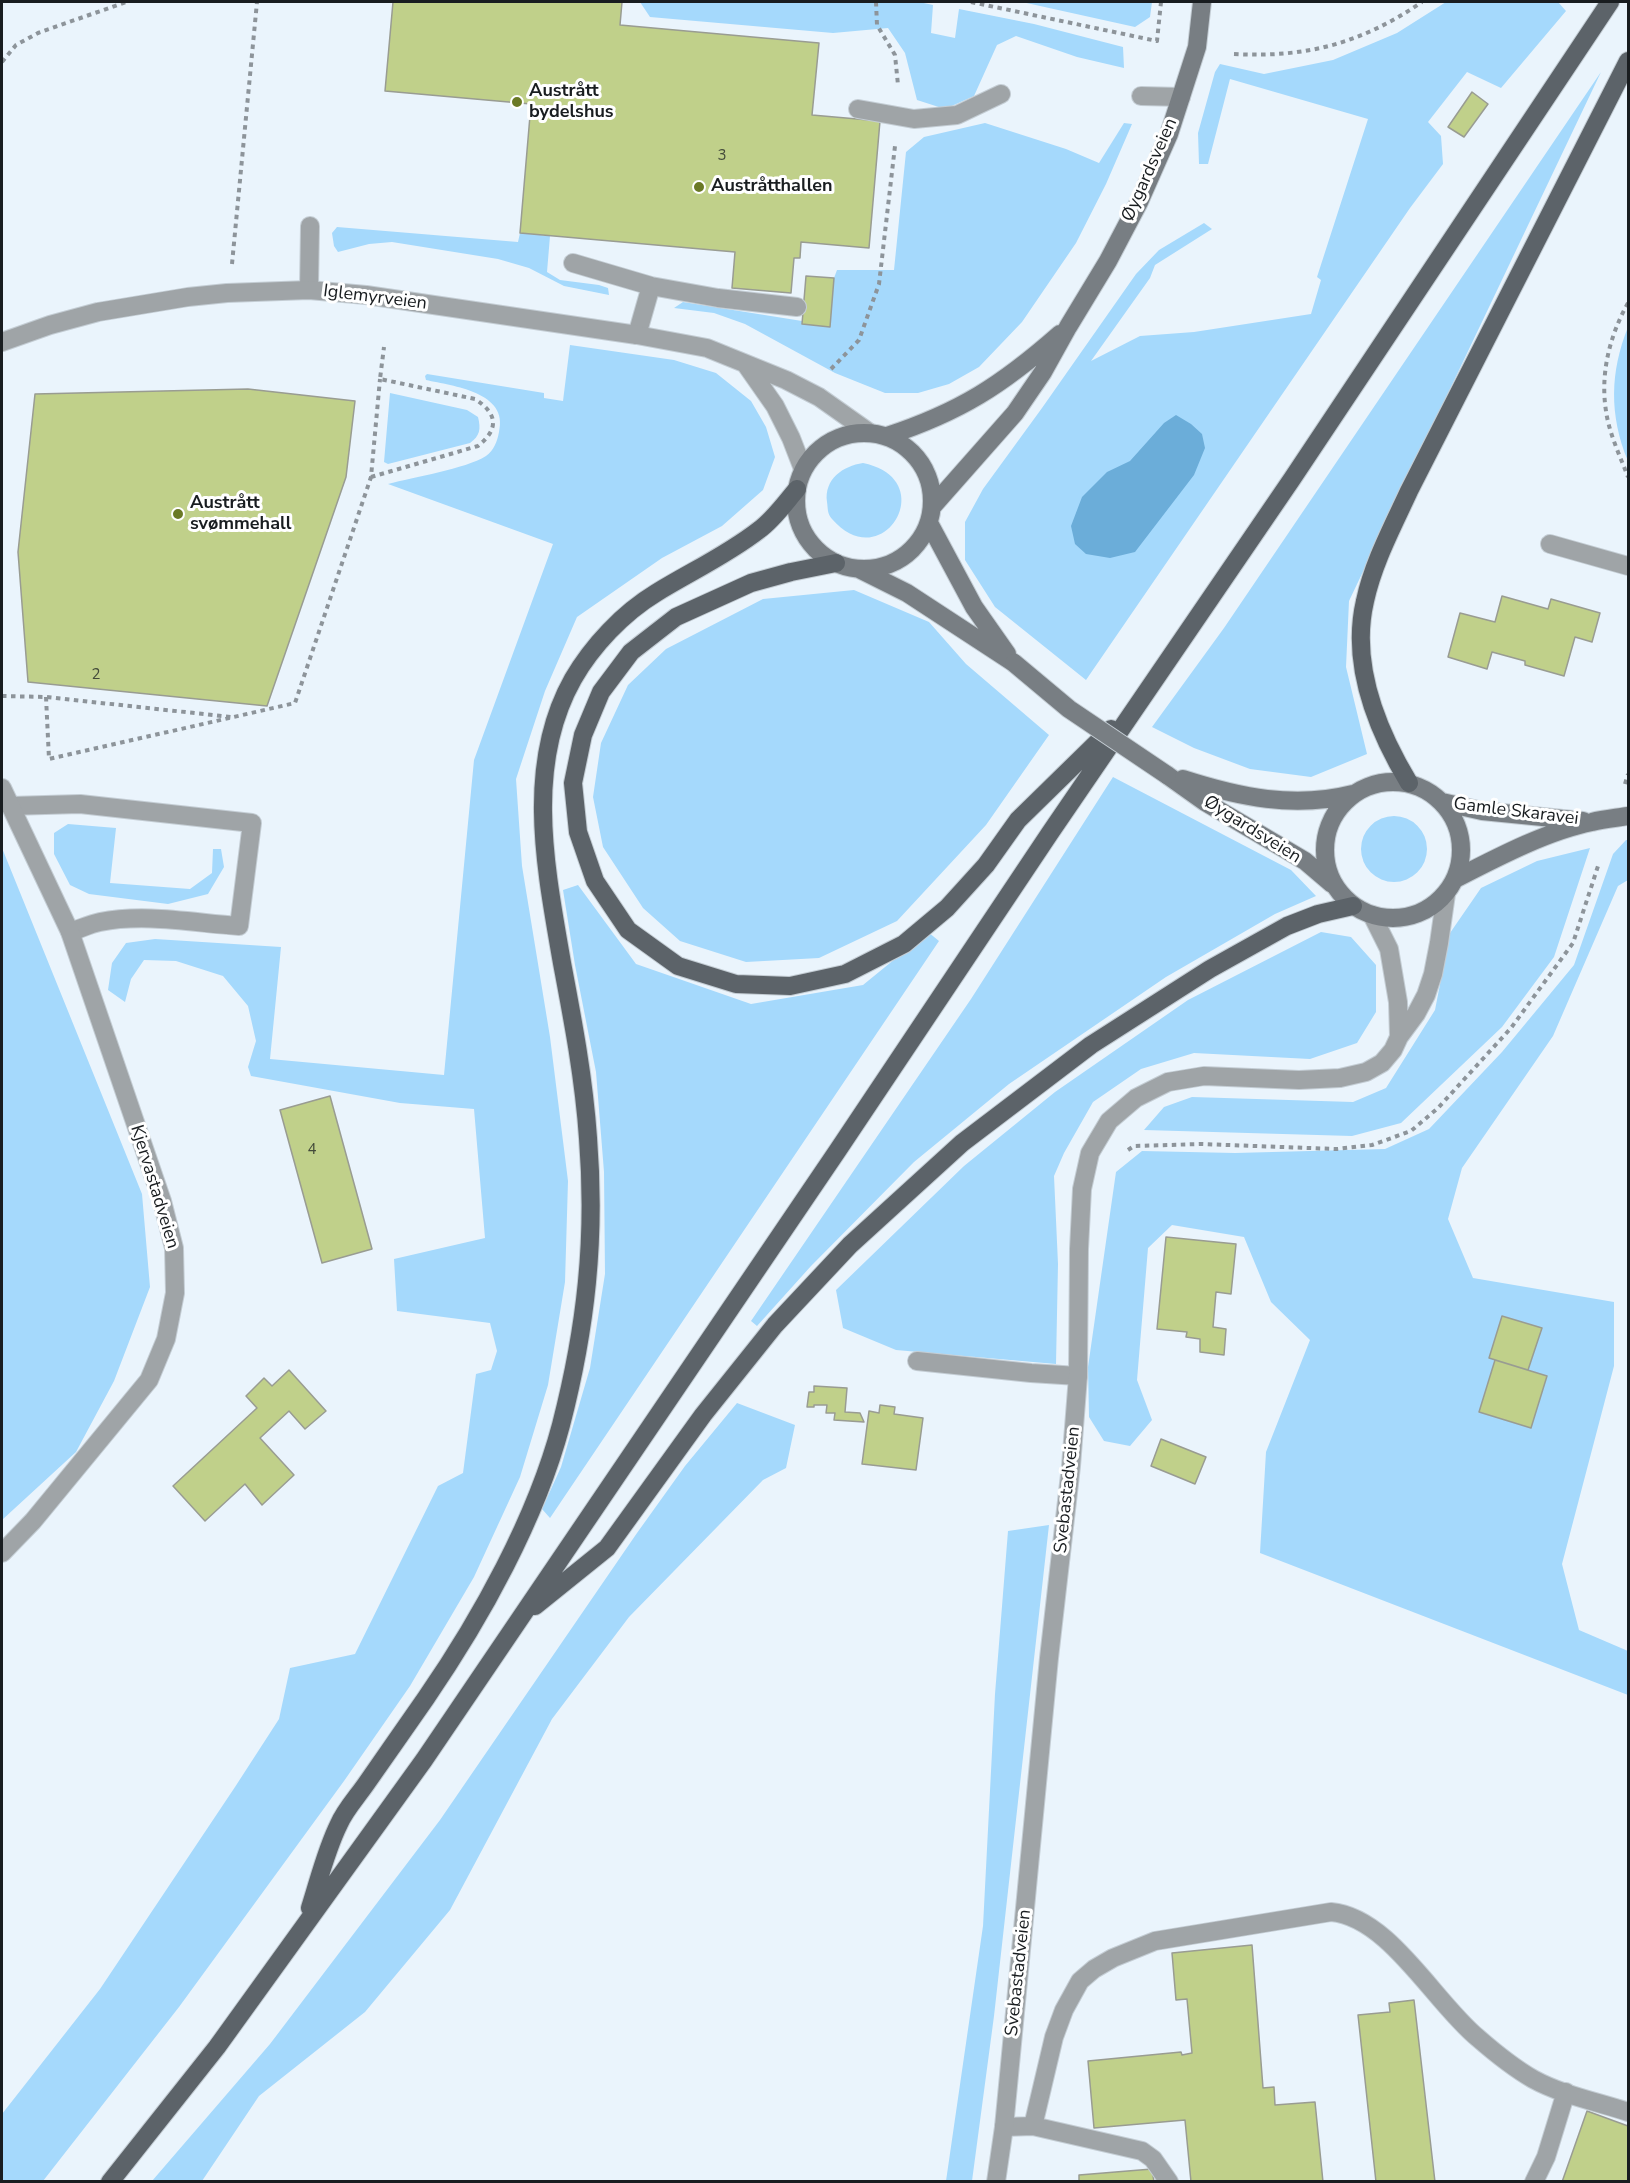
<!DOCTYPE html>
<html>
<head>
<meta charset="utf-8">
<style>
  body { margin:0 }
  #map { position:relative; width:1630px; height:2183px; overflow:hidden; background:#eaf4fc; font-family:"Nunito Sans",sans-serif }
  canvas { display:block }
  .frame { position:absolute; inset:0; border:3px solid #191d20; pointer-events:none }
</style>
</head>
<body>
<div id="map">
<canvas width="1630" height="2183"></canvas>
<div class="frame"></div>
</div>
<script>
const g = document.querySelector('canvas').getContext('2d');
g.lineJoin = 'round';
function fillPath(path, color) {
  g.fillStyle = color;
  g.fill(path, 'evenodd');
}
function stroke(path, color, width, dash) {
  g.strokeStyle = color;
  g.lineWidth = width;
  g.lineCap = dash ? 'butt' : 'round';
  g.setLineDash(dash || []);
  g.stroke(path);
}
function write(font, color, halo, rows, align = 'center') {
  g.font = font + ' "Nunito Sans",sans-serif';
  g.lineWidth = 6;
  g.setLineDash([]);
  g.textBaseline = 'middle';
  g.strokeStyle = halo;
  g.fillStyle = color;
  for (const [text, x, y, turn = 0] of rows) {
    g.save();
    g.translate(x, y);
    g.rotate((+turn || 0) * Math.PI / 180);
    g.textAlign = isNaN(turn) ? turn : align;
    if (halo) g.strokeText(text, 0, 0);
    g.fillText(text, 0, 0);
    g.restore();
  }
}
const green = new Path2D(`
  M 640,2 L 919,2 L 933,5 L 931,33 L 955,38 L 959,9 L 1034,24 L 1123,47 L 1124,68 L 1077,57 L 1016,36 L 997,45 L 974,96 L 945,109 L 917,100 L 905,53 L 888,28 L 833,33 L 650,17 Z
  M 1022,2 L 1152,2 L 1150,17 L 1135,27 Z
  M 1446,2 L 1558,2 L 1566,11 L 1501,88 L 1467,72 L 1428,122 L 1441,136 L 1443,164 L 1410,208 L 1086,680 L 995,607 L 965,560 L 965,522 L 983,489 L 1042,408 L 1136,274 L 1159,250 L 1204,223 L 1212,229 L 1155,265 L 1150,278 L 1091,361 L 1140,336 L 1194,332 L 1311,314 L 1321,280 L 1317,277 L 1368,119 L 1230,79 L 1208,164 L 1199,164 L 1198,133 L 1215,72 L 1220,64 L 1264,74 L 1333,60 L 1397,33 Z
  M 1601,72 L 1349,601 L 1346,667 L 1367,754 L 1311,777 L 1250,769 L 1194,748 L 1152,727 L 1224,628 Z
  M 985,123 L 1066,149 L 1099,163 L 1124,123 L 1132,124 L 1106,184 L 1076,243 L 1022,322 L 979,367 L 949,384 L 918,393 L 885,393 L 835,373 L 745,324 L 714,313 L 674,308 L 683,302 L 802,321 L 802,324 L 830,327 L 834,278 L 837,270 L 894,270 L 906,152 L 924,137 Z
  M 337,227 L 518,242 L 520,233 L 550,236 L 547,272 L 560,280 L 599,285 L 608,288 L 609,295 L 564,286 L 529,268 L 498,259 L 392,242 L 369,244 L 338,252 L 334,246 L 332,233 Z
  M 1628,327 L 1628,461 C 1609,415 1610,372 1628,327 Z
  M 570,345 L 674,360 L 716,373 L 751,401 L 766,427 L 775,457 L 763,490 L 722,526 L 662,558 L 577,617 L 545,691 L 516,779 L 522,866 L 550,1037 L 568,1181 L 565,1282 L 548,1385 L 520,1477 L 474,1577 L 410,1686 L 344,1781 L 179,2007 L 43,2181 L 2,2181 L 2,2114 L 100,1989 L 235,1787 L 279,1719 L 290,1668 L 355,1654 L 438,1486 L 463,1473 L 476,1374 L 491,1370 L 497,1351 L 490,1323 L 397,1311 L 394,1259 L 485,1238 L 474,1109 L 400,1103 L 251,1076 L 248,1067 L 256,1041 L 248,1006 L 223,976 L 176,961 L 144,960 L 131,979 L 125,1002 L 108,990 L 112,963 L 126,943 L 155,939 L 281,947 L 270,1059 L 444,1075 L 474,760 L 553,544 L 388,484 C 414,477 465,469 486,456 C 494,450 497,442 499,432 C 509,392 453,386 426,380 L 425,376 L 427,374 L 544,393 L 544,398 L 563,401 Z
  M 390,393 L 467,410 L 478,417 C 481,429 480,436 470,443 L 388,464 L 384,462 Z
  M 863,463 C 942,479 883,578 832,519 C 827,514 828,508 827,502 C 824,479 843,466 863,463 Z
  M 854,590 L 929,622 L 966,664 L 1049,735 L 986,825 L 897,921 L 819,958 L 746,962 L 680,941 L 643,908 L 603,847 L 593,797 L 601,743 L 628,685 L 666,649 L 763,599 Z
  M 1113,777 L 1291,870 L 1316,896 L 1275,914 L 1166,977 L 1009,1084 L 914,1162 L 811,1266 L 757,1326 L 751,1321 L 971,999 Z
  M1361 849a33 33 0 1 1 66 0a33 33 0 1 1-66 0Z
  M 68,824 L 116,828 L 110,883 L 190,889 L 212,873 L 213,849 L 221,849 L 224,867 L 208,894 L 168,904 L 89,894 L 70,885 L 54,854 L 54,833 Z
  M 1626,840 L 1628,840 L 1628,880 L 1618,886 L 1553,1036 L 1462,1168 L 1448,1219 L 1473,1278 L 1614,1302 L 1614,1366 L 1562,1564 L 1579,1630 L 1628,1651 L 1628,1695 L 1260,1553 L 1266,1452 L 1310,1340 L 1271,1302 L 1244,1237 L 1172,1225 L 1148,1248 L 1137,1380 L 1152,1420 L 1130,1446 L 1104,1441 L 1089,1417 L 1088,1367 L 1116,1172 L 1142,1151 L 1235,1153 L 1385,1149 L 1429,1129 L 1502,1052 L 1574,965 L 1613,854 Z
  M 2,848 L 142,1194 L 150,1287 L 114,1381 L 76,1452 L 2,1520 Z
  M 1590,848 L 1554,957 L 1502,1027 L 1401,1123 L 1352,1136 L 1144,1130 L 1164,1107 L 1192,1097 L 1353,1102 L 1386,1088 L 1435,1010 L 1450,933 L 1481,888 L 1537,861 Z
  M 578,885 L 636,964 L 751,1004 L 863,985 L 928,932 L 939,941 L 550,1518 L 542,1509 L 561,1467 L 590,1368 L 605,1274 L 604,1172 L 596,1072 L 575,965 L 563,890 Z
  M 1321,932 L 1351,937 L 1376,965 L 1376,1012 L 1357,1043 L 1310,1059 L 1194,1053 L 1141,1069 L 1093,1102 L 1064,1153 L 1054,1176 L 1058,1264 L 1056,1364 L 896,1350 L 843,1328 L 836,1290 L 964,1166 L 1055,1092 L 1188,1000 Z
  M 737,1403 L 795,1425 L 786,1468 L 763,1480 L 629,1617 L 552,1719 L 450,1910 L 365,2012 L 259,2096 L 202,2181 L 152,2181 L 270,2044 L 440,1820 L 637,1533 L 685,1466 Z
  M 1049,1525 L 994,2016 L 972,2181 L 946,2181 L 983,1926 L 995,1694 L 1008,1531 Z`);
const water = new Path2D(`
  M 1176,415 L 1191,424 L 1202,434 L 1205,448 L 1194,475 L 1135,552 L 1110,558 L 1086,554 L 1075,544 L 1071,526 L 1082,497 L 1107,472 L 1130,461 L 1164,423 Z`);
const building = new Path2D(`
  M 393,2 L 622,2 L 620,25 L 819,43 L 812,115 L 880,121 L 869,248 L 801,242 L 800,258 L 794,258 L 791,293 L 732,288 L 735,252 L 520,233 L 531,104 L 385,91 Z
  M 1472,92 L 1488,104 L 1464,137 L 1448,127 Z
  M 806,276 L 834,278 L 830,327 L 802,324 Z
  M 248,389 L 355,401 L 346,477 L 267,706 L 28,682 L 18,552 L 35,394 Z
  M 1502,596 L 1548,609 L 1551,599 L 1600,613 L 1592,642 L 1575,637 L 1564,676 L 1525,665 L 1525,661 L 1492,652 L 1487,669 L 1448,657 L 1460,613 L 1495,622 Z
  M 330,1096 L 372,1249 L 322,1263 L 280,1110 Z
  M 1166,1237 L 1236,1244 L 1231,1294 L 1216,1292 L 1213,1327 L 1226,1329 L 1224,1355 L 1200,1352 L 1200,1339 L 1186,1337 L 1187,1332 L 1157,1329 Z
  M 1502,1316 L 1542,1328 L 1528,1370 L 1489,1358 Z
  M 1495,1360 L 1547,1376 L 1531,1428 L 1479,1412 Z
  M 289,1370 L 326,1411 L 305,1429 L 289,1411 L 260,1438 L 294,1475 L 262,1505 L 245,1484 L 205,1521 L 173,1486 L 257,1408 L 246,1396 L 264,1378 L 272,1386 Z
  M 814,1386 L 847,1388 L 845,1412 L 860,1413 L 864,1422 L 834,1420 L 835,1413 L 826,1413 L 827,1405 L 814,1405 L 814,1407 L 807,1407 L 809,1392 L 814,1392 Z
  M 880,1405 L 895,1407 L 894,1414 L 923,1418 L 916,1470 L 862,1464 L 869,1411 L 879,1413 Z
  M 1161,1439 L 1206,1457 L 1195,1484 L 1151,1466 Z
  M 1252,1945 L 1263,2088 L 1274,2087 L 1275,2105 L 1315,2102 L 1323,2182 L 1191,2182 L 1185,2120 L 1094,2128 L 1088,2061 L 1181,2052 L 1182,2055 L 1192,2053 L 1187,1999 L 1176,2000 L 1172,1953 Z
  M 1414,2000 L 1435,2182 L 1376,2182 L 1358,2015 L 1390,2012 L 1389,2003 Z
  M 1587,2111 L 1628,2126 L 1628,2182 L 1562,2182 Z
  M 1152,2169 L 1154,2182 L 1079,2182 L 1079,2175 Z`);
const path = new Path2D(`
  M 876,2 L 877,25 L 895,55 L 898,85
  M 971,2 L 1157,41 L 1161,2
  M 1234,54 C 1307,58 1362,43 1422,2
  M 2,62 L 16,45 L 38,33 L 126,2
  M 232,264 L 257,2
  M 1628,303 C 1610,335 1600,373 1606,411 C 1609,433 1620,456 1628,477
  M 831,369 L 859,340 L 879,284 L 895,146
  M 371,477 L 478,446 C 499,429 498,414 475,399 L 380,379 L 384,347
  M 2,696 L 46,697 L 231,717
  M 46,697 L 49,759 L 295,703 L 371,477 L 380,379
  M 1625,784 L 1628,774
  M 1128,1150 L 1134,1146 L 1202,1144 L 1337,1149 L 1372,1145 L 1411,1131 L 1438,1108 L 1511,1028 L 1573,943 L 1599,863`);
const lane = new Path2D(`
  M 1141,96 L 1181,97
  M 858,109 L 914,119 L 957,115 L 1001,94
  M 573,263 L 651,286 L 718,298 L 797,307
  M 309,290 L 310,226
  M 637,335 L 651,286
  M 1550,544 L 1628,566
  M 10,806 L 80,804 L 252,823 L 239,926 C 194,923 145,913 100,922 C 90,924 80,929 70,932
  M 917,1361 L 1031,1373 L 1078,1376
  M 1033,2126 L 1054,2037 L 1064,2010 L 1080,1981 L 1094,1969 L 1113,1958 L 1155,1941 L 1331,1912 C 1389,1917 1434,2002 1478,2038 C 1494,2052 1514,2068 1533,2079 C 1562,2095 1598,2102 1628,2112
  M 1004,2127 L 1033,2126 L 1142,2151 L 1153,2159 L 1169,2182
  M 1534,2182 L 1546,2157 L 1566,2092`);
const street = new Path2D(`
  M 2,342 L 50,325 L 98,312 L 188,297 L 227,293 L 309,290 L 366,295 L 637,335 L 707,348 L 786,380 L 819,397 L 870,433
  M 747,366 L 775,406 L 791,438 L 803,469
  M 2,788 L 70,932 L 162,1201 L 174,1248 L 175,1293 L 166,1339 L 149,1380 L 33,1521 L 2,1553
  M 1372,915 L 1389,949 L 1398,1002 L 1399,1037
  M 996,2182 L 1004,2127 L 1049,1658 L 1071,1466 L 1078,1376 L 1079,1249 L 1082,1189 L 1090,1153 L 1109,1121 L 1136,1098 L 1168,1082 L 1204,1076 L 1299,1080 L 1340,1078 L 1366,1072 L 1382,1063 L 1393,1050 L 1399,1037 L 1416,1014 L 1426,995 L 1433,974 L 1439,943 L 1446,894`);
const secondary = new Path2D(`
  M796 501a68 68 0 1 1 136 0a68 68 0 1 1-136 0Z
  M 887,436 C 960,412 1002,385 1060,334
  M 932,507 L 1015,413 L 1043,372 L 1068,327 L 1108,261 L 1139,202 L 1169,134 L 1197,47 L 1202,2
  M 929,523 L 974,607 L 1007,654
  M 859,569 L 907,593 L 1014,663
  M 1167,775 L 1205,802 L 1305,861 L 1332,884
  M 1183,779 C 1239,797 1294,809 1353,794
  M1325 850a68 68 0 1 1 136 0a68 68 0 1 1-136 0Z
  M 1442,802 L 1482,811 L 1583,821
  M 1455,879 C 1496,858 1547,831 1592,822 C 1604,819 1616,818 1628,816`);
const primary = new Path2D(`
  M 836,563 L 791,572 L 751,583 L 676,617 L 631,652 L 601,692 L 583,735 L 573,783 L 578,832 L 595,881 L 628,930 L 678,966 L 736,984 L 790,986 L 845,974 L 904,944 L 947,908 L 986,865 L 1018,820 L 1111,729
  M 1409,783 C 1377,730 1350,665 1365,601 C 1373,563 1393,526 1409,491 L 1628,61
  M 535,1606 L 607,1548 L 703,1415 L 775,1325 L 850,1245 L 962,1143 L 1091,1045 L 1210,969 L 1287,926 L 1318,914 L 1353,906
  M 310,1908 C 319,1880 326,1850 339,1824 C 345,1810 357,1797 366,1784 C 386,1755 406,1727 426,1698 C 481,1618 536,1519 561,1425 C 586,1328 596,1239 588,1138 C 584,1079 573,1021 562,963 C 546,870 524,766 573,679 C 592,646 623,613 656,593 C 690,572 727,555 759,530 C 774,519 785,503 797,489
  M 110,2182 L 217,2047 L 424,1760 L 838,1150 L 1050,833 L 1292,479 L 1610,2`);
const secondaryBridge = new Path2D(`
  M 1014,663 L 1069,709 L 1167,775`);
const markers = [
  [517,102,6,"#6a7926"],
  [699,187,6,"#6a7926"],
  [178,514,6,"#6a7926"]
];
const numberNames = [
  ["3",722,156],
  ["2",96,675],
  ["4",312,1150]
];
const poiNames = [
  ["Austrått",529,92],
  ["bydelshus",529,113],
  ["Austråtthallen",711,187],
  ["Austrått",190,504],
  ["svømmehall",190,525]
];
const streetNames = [
  ["Øygardsveien",1150,170,-66],
  ["Iglemyrveien",375,298,7],
  ["Gamle Skaravei",1516,812,7],
  ["Øygardsveien",1252,830,32],
  ["Kjervastadveien",154,1187,73],
  ["Svebastadveien",1068,1490,-84],
  ["Svebastadveien",1019,1973,-84]
];
fillPath(green, '#a5d9fc');
fillPath(water, '#6badd9');
fillPath(building, '#c0d08a');
stroke(building, '#999c92', 1.5);
stroke(lane, '#c4cdd4', 20);
stroke(street, '#c4cdd4', 20);
stroke(secondary, '#c4cdd4', 20);
stroke(primary, '#c4cdd4', 20);
stroke(path, '#8d949a', 4, [4.5, 4.5]);
stroke(lane, '#9fa4a7', 18);
stroke(street, '#9fa4a7', 18);
stroke(secondary, '#787e83', 18);
stroke(primary, '#5c6369', 18);
stroke(secondaryBridge, '#c4cdd4', 20, []);
stroke(secondaryBridge, '#787e83', 18);
for (const [x, y, r, color] of markers) {
  const dot = new Path2D();
  dot.arc(x, y, r, 0, 2 * Math.PI);
  g.fillStyle = color;
  g.fill(dot);
  stroke(dot, '#fff', 2);
}
write('15px', '#434a3a', null, numberNames);
write('bold 18px', '#191d20', '#fff', poiNames, 'left');
write('18px', '#191d20', '#fff', streetNames);
</script>
</body>
</html>
